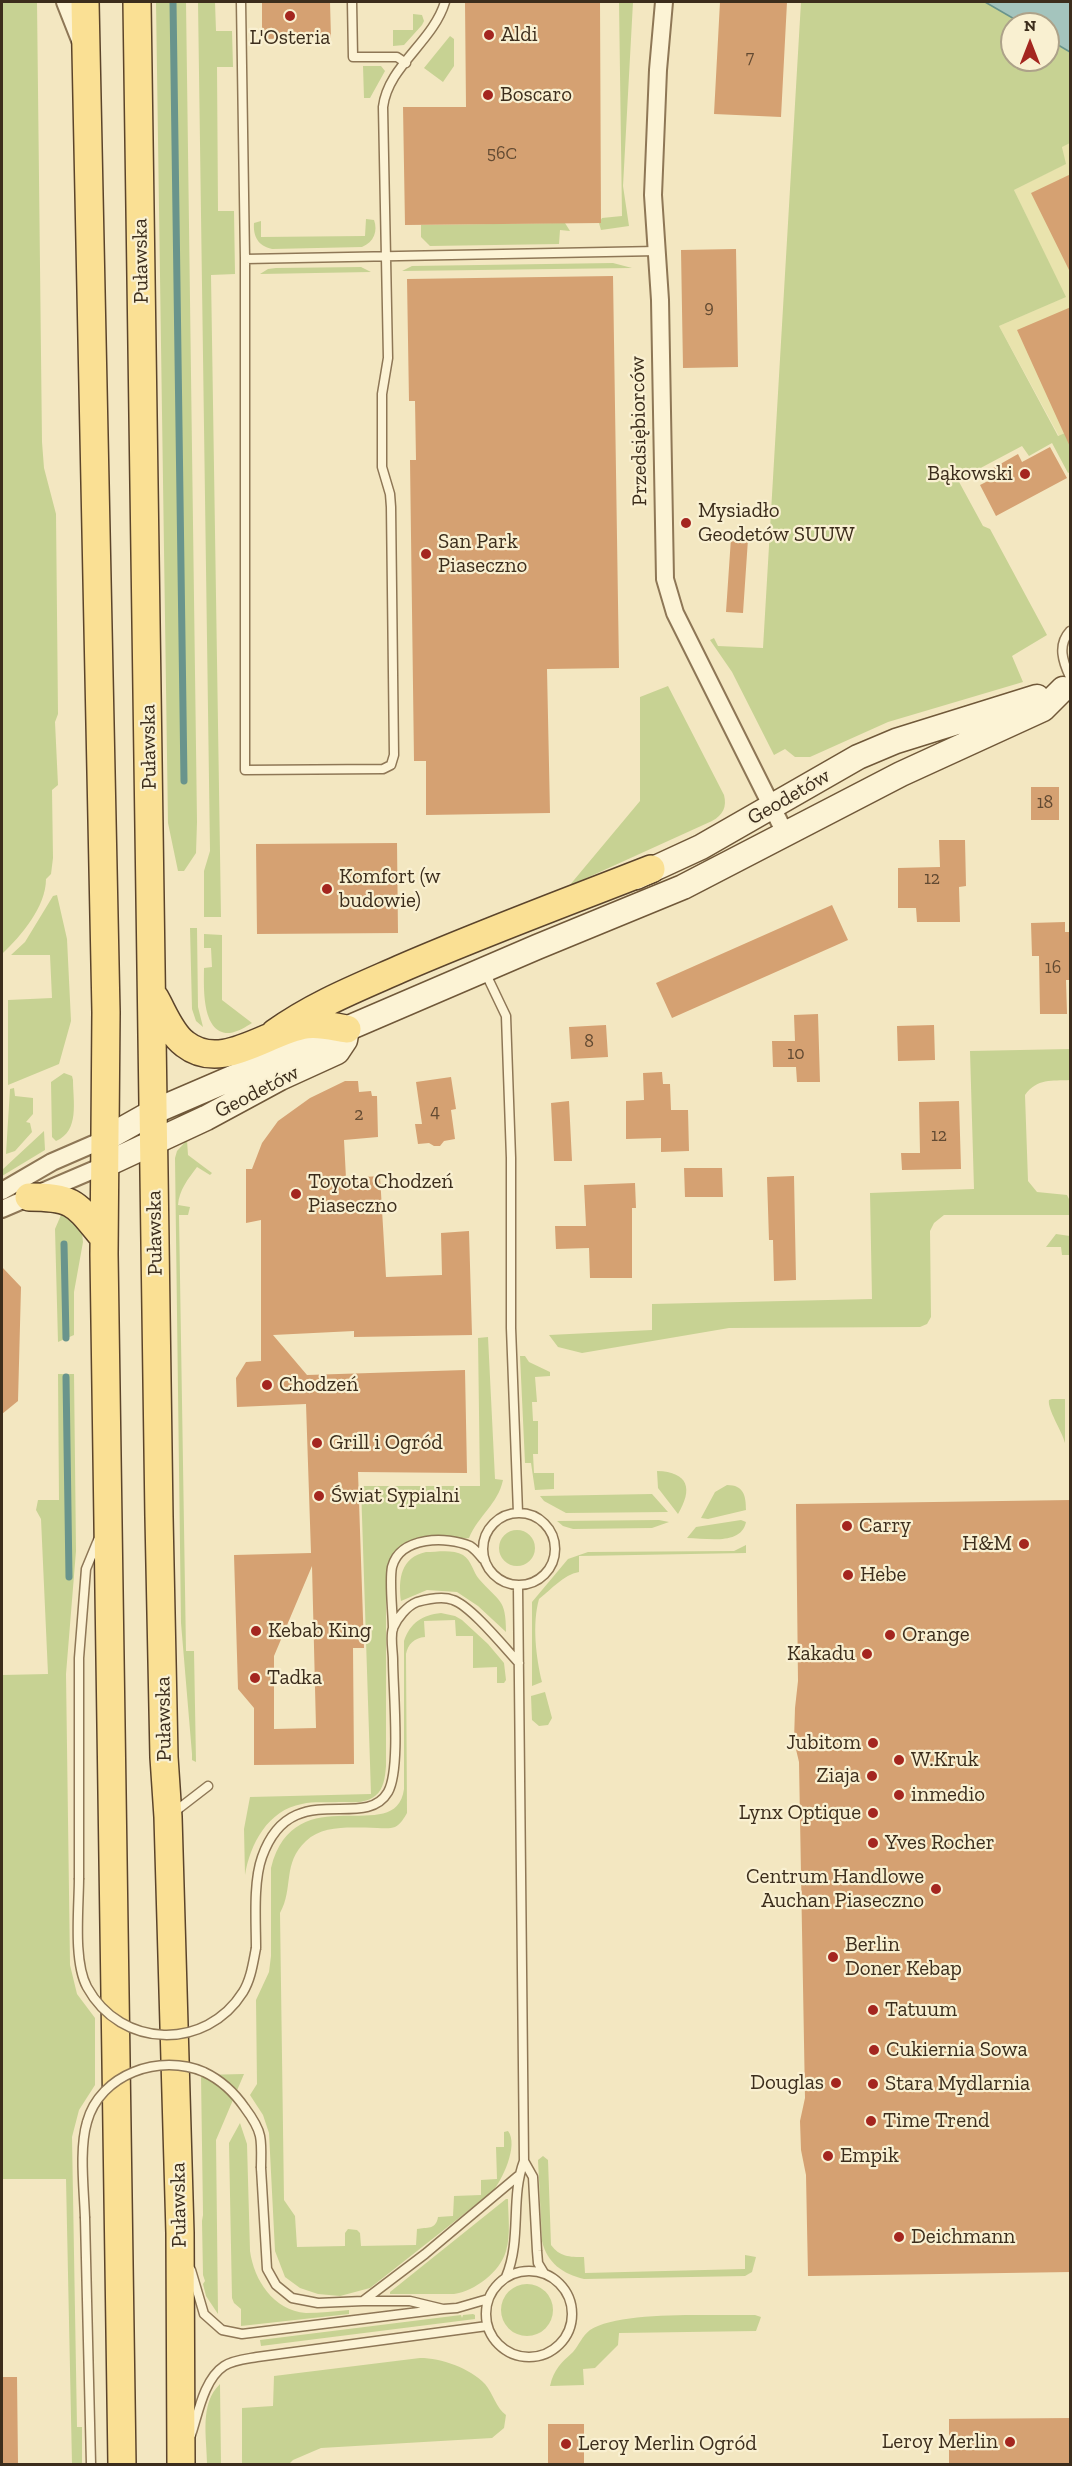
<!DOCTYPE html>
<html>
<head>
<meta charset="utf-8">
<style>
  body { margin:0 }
  #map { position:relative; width:1072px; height:2466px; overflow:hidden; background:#f3e7c1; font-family:"Zilla Slab",serif }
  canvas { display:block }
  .frame { position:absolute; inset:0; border:3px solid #3c2d1c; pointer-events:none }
  .north { position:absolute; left:1000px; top:12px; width:60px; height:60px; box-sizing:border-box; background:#f9f0d1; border:2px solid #ada289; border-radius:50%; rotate:0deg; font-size:16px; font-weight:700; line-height:24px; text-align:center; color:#3c2d1c }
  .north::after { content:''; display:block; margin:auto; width:21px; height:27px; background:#a4261f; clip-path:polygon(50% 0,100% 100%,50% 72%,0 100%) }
</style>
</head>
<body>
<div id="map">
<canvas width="1072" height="2466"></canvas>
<div class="frame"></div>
<div class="north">N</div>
</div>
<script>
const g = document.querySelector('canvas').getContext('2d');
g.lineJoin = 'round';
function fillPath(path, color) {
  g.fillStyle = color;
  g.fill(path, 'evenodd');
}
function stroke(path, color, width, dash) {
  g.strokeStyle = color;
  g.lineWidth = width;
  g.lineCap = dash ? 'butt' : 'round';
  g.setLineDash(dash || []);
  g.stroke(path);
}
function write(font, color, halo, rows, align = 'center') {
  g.font = font + ' "Zilla Slab",serif';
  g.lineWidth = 4.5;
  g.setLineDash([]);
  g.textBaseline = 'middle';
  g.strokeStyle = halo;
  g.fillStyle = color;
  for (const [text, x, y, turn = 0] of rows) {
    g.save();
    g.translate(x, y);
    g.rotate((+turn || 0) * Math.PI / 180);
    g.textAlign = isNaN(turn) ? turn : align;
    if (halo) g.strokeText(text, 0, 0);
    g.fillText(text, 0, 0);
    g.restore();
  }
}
const farmland = new Path2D(`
  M 1070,143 L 1070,431 L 1059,436 L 999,326 L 1065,297 L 1014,190 L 1065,164 L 1062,146 Z`);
const green = new Path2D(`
  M 2,2 L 37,2 L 42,442 L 44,468 L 56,514 L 58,714 L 55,722 L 58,785 L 52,790 L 53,858 L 51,874 L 46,879 C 46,907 21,936 2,954 Z
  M 156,2 L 186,2 L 197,822 L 196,853 L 184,871 L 178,871 L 168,823 Z
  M 198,2 L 215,2 L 216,31 L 232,31 L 233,67 L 217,67 L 218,211 L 234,211 L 235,274 L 211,275 L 221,917 L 204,917 L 204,871 L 210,851 Z
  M 619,2 L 633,2 L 623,186 L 629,226 L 601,230 L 599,223 L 602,218 L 622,216 Z
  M 801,2 L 985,2 L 1023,24 L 1012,24 L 1012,60 L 1048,60 L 1048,39 L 1070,52 L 1070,143 L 1062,147 L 1066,164 L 1014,190 L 1066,297 L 999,326 L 1058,436 L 1070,431 L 1070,472 L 1068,473 L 1052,443 L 1029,456 L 1022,446 L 958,480 L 983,526 L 990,529 L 1047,635 L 1012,656 L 1023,682 L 888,722 L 810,757 L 795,757 L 785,749 L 774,755 L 732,672 L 710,640 L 714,638 L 718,646 L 763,648 Z
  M 413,14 L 422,15 L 424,21 L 422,25 L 404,45 L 393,46 L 393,30 L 413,30 Z
  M 450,36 L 454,39 L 454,66 L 443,82 L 424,68 Z
  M 363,66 L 381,66 L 385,71 L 370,98 L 364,98 Z
  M 366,219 L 374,220 C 378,231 374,242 362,247 L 272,249 C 258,246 253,236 254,223 L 261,221 L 261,237 L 365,236 Z
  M 565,223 L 570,231 L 560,230 L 559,244 L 430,246 L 421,237 L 421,225 Z
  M 613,263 L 632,268 L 402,271 L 412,266 Z
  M 361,267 L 371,272 L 260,274 L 268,269 L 276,268 Z
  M 668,686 L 724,795 C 727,807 723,815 712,821 L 569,886 L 640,801 L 640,697 Z
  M 57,895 L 67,939 L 71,1021 L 59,1064 L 8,1085 L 8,1000 L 52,998 L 50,955 L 11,955 L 25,942 L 53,896 Z
  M 190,928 L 197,928 L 198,1007 L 203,1027 L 196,1021 L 192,1009 Z
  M 204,934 L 222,935 L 222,1000 L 252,1023 C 246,1027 237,1032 230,1033 C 201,1035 204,985 204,968 L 212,967 L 211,948 L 204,948 Z
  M 1070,1049 L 1070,1080 C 1052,1081 1037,1078 1025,1095 L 1028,1181 L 1037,1192 L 1067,1195 L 1070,1201 L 1069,1215 L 944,1215 L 934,1223 L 930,1231 L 931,1317 L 927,1324 L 920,1327 L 729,1328 L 582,1353 L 558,1347 L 549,1335 L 652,1330 L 652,1304 L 872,1299 L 870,1193 L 974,1189 L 970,1051 Z
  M 64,1073 L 72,1076 L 73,1080 C 73,1101 80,1131 56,1141 L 52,1137 L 51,1082 Z
  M 14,1088 L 15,1096 L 33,1098 L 33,1114 L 26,1122 L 30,1123 L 32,1132 L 15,1151 L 6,1154 L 10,1089 Z
  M 44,1131 L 45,1150 L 2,1176 L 2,1170 Z
  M 187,1140 L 188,1155 L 212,1173 L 210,1175 L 197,1167 C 188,1179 179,1190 178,1205 L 190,1207 L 188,1215 L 179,1215 L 186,1651 L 194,1651 L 196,1762 L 192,1760 L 192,1754 L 181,1623 L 175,1158 L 177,1151 Z
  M 66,1211 L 77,1221 L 82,1233 L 83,1242 L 74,1292 L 74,1335 L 58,1342 L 55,1229 L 61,1215 Z
  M 1056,1234 L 1070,1236 L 1070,1255 L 1062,1255 L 1061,1247 L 1046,1247 Z
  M 488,1337 L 495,1479 L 503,1480 C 498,1504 478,1516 469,1538 C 463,1539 457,1537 451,1537 C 418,1536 398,1538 386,1572 L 386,1766 C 385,1777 384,1789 375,1796 C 365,1804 352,1802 339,1802 C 327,1803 314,1801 302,1804 C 268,1810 250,1844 245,1875 L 244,1829 L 250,1797 L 371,1794 L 361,1486 L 480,1486 L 478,1338 Z
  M 520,1356 L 525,1356 L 529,1362 L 550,1372 L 550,1376 L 535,1377 L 537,1402 L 532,1402 L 533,1421 L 538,1421 L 538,1454 L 533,1454 L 534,1473 L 554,1473 L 554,1489 L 535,1490 L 531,1463 L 525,1463 Z
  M 58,1374 L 74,1374 L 76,1551 L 66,1674 L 70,1965 L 77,1994 L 95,2018 L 95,2085 L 79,2110 L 72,2137 L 77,2427 L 82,2427 L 82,2464 L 72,2464 L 66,2179 L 2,2179 L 2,1675 L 48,1674 L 41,1519 L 36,1510 L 38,1500 L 59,1500 Z
  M 1052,1399 L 1065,1399 L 1065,1443 C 1062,1431 1047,1409 1049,1400 Z
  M 657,1471 C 689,1472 693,1489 678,1514 L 658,1488 Z
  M 727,1485 C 744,1485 746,1496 746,1510 L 708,1519 L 701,1518 L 715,1492 Z
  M 652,1494 L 668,1512 L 566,1513 L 544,1501 L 540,1496 Z
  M 659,1520 L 669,1522 L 652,1528 L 573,1529 L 563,1526 L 557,1521 Z
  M 741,1520 L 746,1522 C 741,1546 706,1538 687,1538 L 696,1527 Z
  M499 1548a18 18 0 1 1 36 0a18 18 0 1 1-36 0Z
  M 746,1545 L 746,1553 L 579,1556 L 579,1572 C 563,1575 552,1589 539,1599 C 532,1624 536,1657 542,1682 L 532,1686 L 532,1602 L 568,1559 L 588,1552 L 734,1551 Z
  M 426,1552 C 437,1552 453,1549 463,1555 C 472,1561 473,1572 479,1579 C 499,1602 506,1598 506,1632 L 478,1606 L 457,1592 L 427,1590 L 401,1601 C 398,1579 401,1557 426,1552 Z
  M 441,1613 L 455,1616 L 462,1620 L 488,1644 L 504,1663 L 506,1680 L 504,1683 L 497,1683 L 497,1667 L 473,1668 L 473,1636 L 456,1636 L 455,1620 L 424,1621 L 425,1637 C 414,1638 408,1644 406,1654 L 407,1813 C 404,1818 401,1824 395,1827 C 390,1829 383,1828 377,1828 C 354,1828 324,1824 306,1841 C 282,1863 294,1888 280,1913 L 284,2200 L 295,2216 L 297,2247 L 345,2246 L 345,2233 L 348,2229 L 357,2230 L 360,2233 L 361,2246 L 416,2245 L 417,2229 C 427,2227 436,2230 438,2217 L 453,2216 L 454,2196 L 481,2195 L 481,2180 L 497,2179 L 496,2147 L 504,2147 L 504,2132 L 508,2131 C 519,2145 502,2181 492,2192 L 370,2288 L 340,2296 L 318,2294 L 300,2288 L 285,2277 L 275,2251 L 269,2133 L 263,2115 L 250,2095 L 257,2084 L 256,2000 L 269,1972 L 271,1956 L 271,1868 C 295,1774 396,1849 404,1789 L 404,1641 C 410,1623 422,1615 441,1613 Z
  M 545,1692 L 552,1718 L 548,1725 L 539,1726 L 532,1720 L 531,1696 Z
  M 244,2074 L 216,2140 L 218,2314 L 206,2296 L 203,2284 L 205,2281 L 203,2275 L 202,2221 L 203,2215 L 201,2075 Z
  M 240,2123 L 247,2144 L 250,2251 C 254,2280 273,2310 306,2313 C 320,2313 335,2311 349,2310 L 349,2314 L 241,2326 L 241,2309 L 234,2303 L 232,2298 L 229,2143 Z
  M 543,2156 L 548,2160 L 551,2245 C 560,2257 569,2257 584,2257 L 585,2273 L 745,2269 L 745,2255 L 756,2257 L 752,2272 L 745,2276 L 584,2279 C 563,2274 547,2263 542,2241 L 538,2160 Z
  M 506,2199 L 508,2199 C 508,2215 511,2235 506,2251 C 500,2272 475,2291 454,2294 L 390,2294 L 390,2292 Z
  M501 2310a26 26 0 1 1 52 0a26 26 0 1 1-52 0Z
  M 473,2314 L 475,2315 L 475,2319 L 261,2346 L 260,2340 L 461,2315 L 462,2318 L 463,2315 Z
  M 755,2315 L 761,2317 L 756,2331 L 619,2333 L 618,2345 L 595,2368 L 583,2369 L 584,2385 L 550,2386 C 554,2369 561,2363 573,2352 C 579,2345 582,2336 590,2330 C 619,2310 717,2316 755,2315 Z
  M 420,2358 C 441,2358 470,2368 485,2384 C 493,2393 496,2408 506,2415 L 504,2428 L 492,2438 L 321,2448 L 293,2460 L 289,2464 L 242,2464 L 242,2408 L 273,2406 L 274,2376 Z
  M 220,2384 L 221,2464 L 207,2464 C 207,2438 199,2404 220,2384 Z`);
const water = new Path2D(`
  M 985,2 L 1070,2 L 1070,52 L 1048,39 L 1048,24 L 1023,24 Z`);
const stream = new Path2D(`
  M 173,2 L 184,781
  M 64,1244 L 66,1338
  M 66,1377 L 69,1577`);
const building = new Path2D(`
  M 262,2 L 330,2 L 331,38 L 262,39 Z
  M 465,2 L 600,2 L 601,223 L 405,225 L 403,107 L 466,107 Z
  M 720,2 L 787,2 L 781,117 L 714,114 Z
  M 1071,174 L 1071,274 L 1031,193 Z
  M 736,249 L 738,367 L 683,368 L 681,250 Z
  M 613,276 L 619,668 L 547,669 L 550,813 L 426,815 L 426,761 L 414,761 L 410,460 L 416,460 L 415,401 L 409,401 L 407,279 Z
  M 1071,307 L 1071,449 L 1017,330 Z
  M 1050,447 L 1067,478 L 996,516 L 980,485 L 992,479 L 988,471 L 1018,454 L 1022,462 Z
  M 731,538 L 748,539 L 743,613 L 726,612 Z
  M 1031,787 L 1059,787 L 1059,820 L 1031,820 Z
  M 939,840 L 965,840 L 966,886 L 959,887 L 960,922 L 917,922 L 916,908 L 898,908 L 898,868 L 940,867 Z
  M 397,843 L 398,933 L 257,934 L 256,844 Z
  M 832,905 L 848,940 L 672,1018 L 656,983 Z
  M 1065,922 L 1065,932 L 1071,932 L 1071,980 L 1066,980 L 1067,1014 L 1040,1014 L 1039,956 L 1032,956 L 1031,923 Z
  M 818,1014 L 820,1082 L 797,1082 L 796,1067 L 773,1067 L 772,1041 L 795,1041 L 794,1015 Z
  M 606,1025 L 608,1057 L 571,1059 L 569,1027 Z
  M 934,1025 L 935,1060 L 898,1061 L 897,1026 Z
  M 662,1072 L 663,1084 L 670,1084 L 671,1110 L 688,1110 L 689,1151 L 661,1152 L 661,1138 L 626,1139 L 626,1101 L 644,1100 L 643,1073 Z
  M 451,1077 L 456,1109 L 451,1110 L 455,1139 L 444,1141 L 440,1146 L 434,1146 L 429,1143 L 418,1144 L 415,1124 L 422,1124 L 416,1082 Z
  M 345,1081 L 358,1081 L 359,1092 L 371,1091 L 372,1096 L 377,1096 L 378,1137 L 344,1140 L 346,1178 L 380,1176 L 386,1277 L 442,1275 L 441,1233 L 469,1231 L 472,1335 L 354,1337 L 354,1331 L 273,1335 L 307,1375 L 465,1370 L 467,1473 L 358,1472 L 364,1648 L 353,1648 L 354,1764 L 254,1765 L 254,1708 L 238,1689 L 234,1555 L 311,1553 L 306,1404 L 237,1407 L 236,1378 L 246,1362 L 261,1361 L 261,1220 L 246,1223 L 246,1169 L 252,1169 L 262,1143 L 278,1121 L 310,1098 ZM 312,1566 L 316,1728 L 274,1729 L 274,1656 Z
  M 569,1101 L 572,1161 L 554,1161 L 551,1103 Z
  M 959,1101 L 961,1169 L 902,1170 L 901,1153 L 920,1153 L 919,1102 Z
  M 684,1168 L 722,1168 L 723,1197 L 685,1197 Z
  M 794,1176 L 796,1280 L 774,1281 L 773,1240 L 769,1240 L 767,1177 Z
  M 635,1183 L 636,1208 L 632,1208 L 632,1278 L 590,1278 L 589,1248 L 556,1249 L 555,1226 L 586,1226 L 584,1185 Z
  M 2,1267 L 21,1287 L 18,1401 L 2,1414 Z
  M 1071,1500 L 1071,2272 L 808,2276 L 806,2175 L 801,2150 L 800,2121 L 805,2098 L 799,1762 L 794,1741 L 795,1708 L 798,1681 L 796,1504 Z
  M 2,2377 L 17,2377 L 18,2464 L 2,2464 Z
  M 1071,2418 L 1071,2464 L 949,2464 L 949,2419 Z
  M 548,2424 L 584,2424 L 584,2464 L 548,2464 Z`);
const lane = new Path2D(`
  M 241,2 L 245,259 L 657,251
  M 352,2 L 353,57 L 397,57 L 406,63
  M 245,259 L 245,770 L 383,769 L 391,765 L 394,755 L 391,507 L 390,494 L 382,467 L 382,394 L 388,358 L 383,107 C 388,66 433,42 445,2
  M 1070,631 C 1057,645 1063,662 1070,677
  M 485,972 L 506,1016 L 511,1158 L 511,1328 L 518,1513
  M483 1549a36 36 0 1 1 72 0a36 36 0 1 1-72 0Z
  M 393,1629 C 393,1613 389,1582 392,1567 C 400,1536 447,1536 470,1546 C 475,1549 479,1554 483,1559
  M 173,1813 L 208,1786
  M 79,1878 L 79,1658 L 86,1569 L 98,1540
  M 256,1948 C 256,1922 253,1882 262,1857 C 291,1775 364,1833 388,1792 C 401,1769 393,1689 393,1660 C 393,1651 390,1637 393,1628 C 397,1618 407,1606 417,1602 C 428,1599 443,1596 453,1600 C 471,1606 505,1648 519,1663
  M 524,2161 L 533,2177 L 537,2251 L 538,2263 L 544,2273
  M 261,2168 L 267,2269 L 276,2285 L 292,2298 L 318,2303 L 363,2301 L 425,2254 L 518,2176
  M 85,2218 L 91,2464
  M 191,2270 L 204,2314 L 222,2330 L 242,2334 L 443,2309
  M486 2314a43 43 0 1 1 86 0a43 43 0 1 1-86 0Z
  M 506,2277 C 522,2239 510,2198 524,2161 L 518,1586
  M 363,2301 L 410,2301 L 443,2309 L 457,2308 L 488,2299
  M 191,2435 C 198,2414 204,2379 224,2366 C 233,2360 246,2359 257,2357 L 487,2326`);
const street = new Path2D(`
  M 65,2 L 80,40
  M 664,2 L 658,70 L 653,195 L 660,300 L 665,579 L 675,613 L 785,833
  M 2,1191 L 52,1162 L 105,1139
  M 2,1209 L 105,1165`);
const secondary = new Path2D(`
  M 636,877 L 701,847 L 858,757 L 896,741 L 1037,697
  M 105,1139 L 153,1112 L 537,947 L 683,887 L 901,774 L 1043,709 L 1063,689
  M 105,1165 L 206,1118 L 280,1078 L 337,1052 L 345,1040 L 347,1029`);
const primary = new Path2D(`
  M 85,2 L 106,1012 L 104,1254 L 122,2464
  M 137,2 L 159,1517 L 164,1757 L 168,1817 L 180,2233 L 181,2464
  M 155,998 C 163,1012 171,1034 185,1044 C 222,1073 267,1031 306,1025 C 320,1023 334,1027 347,1029
  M 275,1033 C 314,1005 357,988 400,969 C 483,933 567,902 651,869
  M 29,1197 C 75,1197 76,1204 104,1238`);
const laneBridge = new Path2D(`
  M 79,1878 C 79,1908 73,1961 87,1987 C 121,2049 206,2051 243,1992 C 251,1979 253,1963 256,1948
  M 85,2218 C 84,2189 79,2149 87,2122 C 100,2074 160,2053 204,2072 C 221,2080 234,2092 245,2108 C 251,2116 258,2126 260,2136 C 262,2146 261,2158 261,2168`);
const markers = [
  [290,16,6,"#a4261f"],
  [489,35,6,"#a4261f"],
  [488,95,6,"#a4261f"],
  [1025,474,6,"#a4261f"],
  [686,523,6,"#a4261f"],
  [426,554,6,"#a4261f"],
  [327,889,6,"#a4261f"],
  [296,1194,6,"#a4261f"],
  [267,1385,6,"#a4261f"],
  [317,1443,6,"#a4261f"],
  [319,1496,6,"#a4261f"],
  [847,1526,6,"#a4261f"],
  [1024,1544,6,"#a4261f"],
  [848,1575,6,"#a4261f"],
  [256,1631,6,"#a4261f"],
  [890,1635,6,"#a4261f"],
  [867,1654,6,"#a4261f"],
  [255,1678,6,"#a4261f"],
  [873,1743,6,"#a4261f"],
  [899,1760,6,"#a4261f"],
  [872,1776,6,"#a4261f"],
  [899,1795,6,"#a4261f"],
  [873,1813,6,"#a4261f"],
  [873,1843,6,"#a4261f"],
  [936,1889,6,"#a4261f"],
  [833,1957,6,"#a4261f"],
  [873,2010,6,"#a4261f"],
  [874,2050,6,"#a4261f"],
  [836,2083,6,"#a4261f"],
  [873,2084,6,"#a4261f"],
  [871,2121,6,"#a4261f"],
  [828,2156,6,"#a4261f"],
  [899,2237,6,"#a4261f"],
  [1010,2442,6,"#a4261f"],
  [566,2444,6,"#a4261f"]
];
const numberNames = [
  ["7",750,58],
  ["56C",502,154],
  ["9",709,308],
  ["18",1045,803],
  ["12",932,879],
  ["16",1053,968],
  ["8",589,1042],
  ["10",796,1054],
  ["4",435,1112],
  ["2",359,1115],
  ["12",939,1136]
];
const poiNames = [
  ["Aldi",501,35],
  ["L'Osteria",290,38,"center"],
  ["Boscaro",500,95],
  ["Bąkowski",1013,474,"right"],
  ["Mysiadło",698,511],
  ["Geodetów SUUW",698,535],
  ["San Park",438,542],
  ["Piaseczno",438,566],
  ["Komfort (w",339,877],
  ["budowie)",339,901],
  ["Toyota Chodzeń",308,1182],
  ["Piaseczno",308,1206],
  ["Chodzeń",279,1385],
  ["Grill i Ogród",329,1443],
  ["Świat Sypialni",331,1496],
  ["Carry",859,1526],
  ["H&M",1012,1544,"right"],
  ["Hebe",860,1575],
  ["Kebab King",268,1631],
  ["Orange",902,1635],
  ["Kakadu",855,1654,"right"],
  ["Tadka",267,1678],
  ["Jubitom",861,1743,"right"],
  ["W.Kruk",911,1760],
  ["Ziaja",860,1776,"right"],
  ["inmedio",911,1795],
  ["Lynx Optique",861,1813,"right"],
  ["Yves Rocher",885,1843],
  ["Centrum Handlowe",924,1877,"right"],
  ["Auchan Piaseczno",924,1901,"right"],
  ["Berlin",845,1945],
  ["Doner Kebap",845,1969],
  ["Tatuum",885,2010],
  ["Cukiernia Sowa",886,2050],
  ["Douglas",824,2083,"right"],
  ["Stara Mydlarnia",885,2084],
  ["Time Trend",883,2121],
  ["Empik",840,2156],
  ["Deichmann",911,2237],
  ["Leroy Merlin",998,2442,"right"],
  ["Leroy Merlin Ogród",578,2444]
];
const streetNames = [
  ["Puławska",141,261,-91],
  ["Przedsiębiorców",639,431,-91],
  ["Puławska",149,747,-91],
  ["Geodetów",789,797,-30],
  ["Geodetów",257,1092,-27],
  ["Puławska",155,1233,-91],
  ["Puławska",164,1719,-91],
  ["Puławska",179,2205,-91]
];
fillPath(farmland, '#e9e3ad');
fillPath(green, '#c7d293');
fillPath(water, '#a4c4bd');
stroke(water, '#69948c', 1.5);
stroke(stream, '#69948c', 7);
fillPath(building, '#d5a172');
stroke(lane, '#8e7756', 11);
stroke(street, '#8e7756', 20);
stroke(secondary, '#705839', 27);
stroke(primary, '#5b442b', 30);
stroke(lane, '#fcf3d5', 8);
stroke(street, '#fcf3d5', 16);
stroke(secondary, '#fcf3d5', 24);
stroke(primary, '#fae094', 27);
stroke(laneBridge, '#8e7756', 11, []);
stroke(laneBridge, '#fcf3d5', 8);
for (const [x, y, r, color] of markers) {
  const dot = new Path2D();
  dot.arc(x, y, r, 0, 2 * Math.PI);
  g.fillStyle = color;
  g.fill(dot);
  stroke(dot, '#f9f0d1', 2);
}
write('18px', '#624a32', null, numberNames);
write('21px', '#3c2d1c', '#f9f0d1', poiNames, 'left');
write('21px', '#3c2d1c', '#f9f0d1', streetNames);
</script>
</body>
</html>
